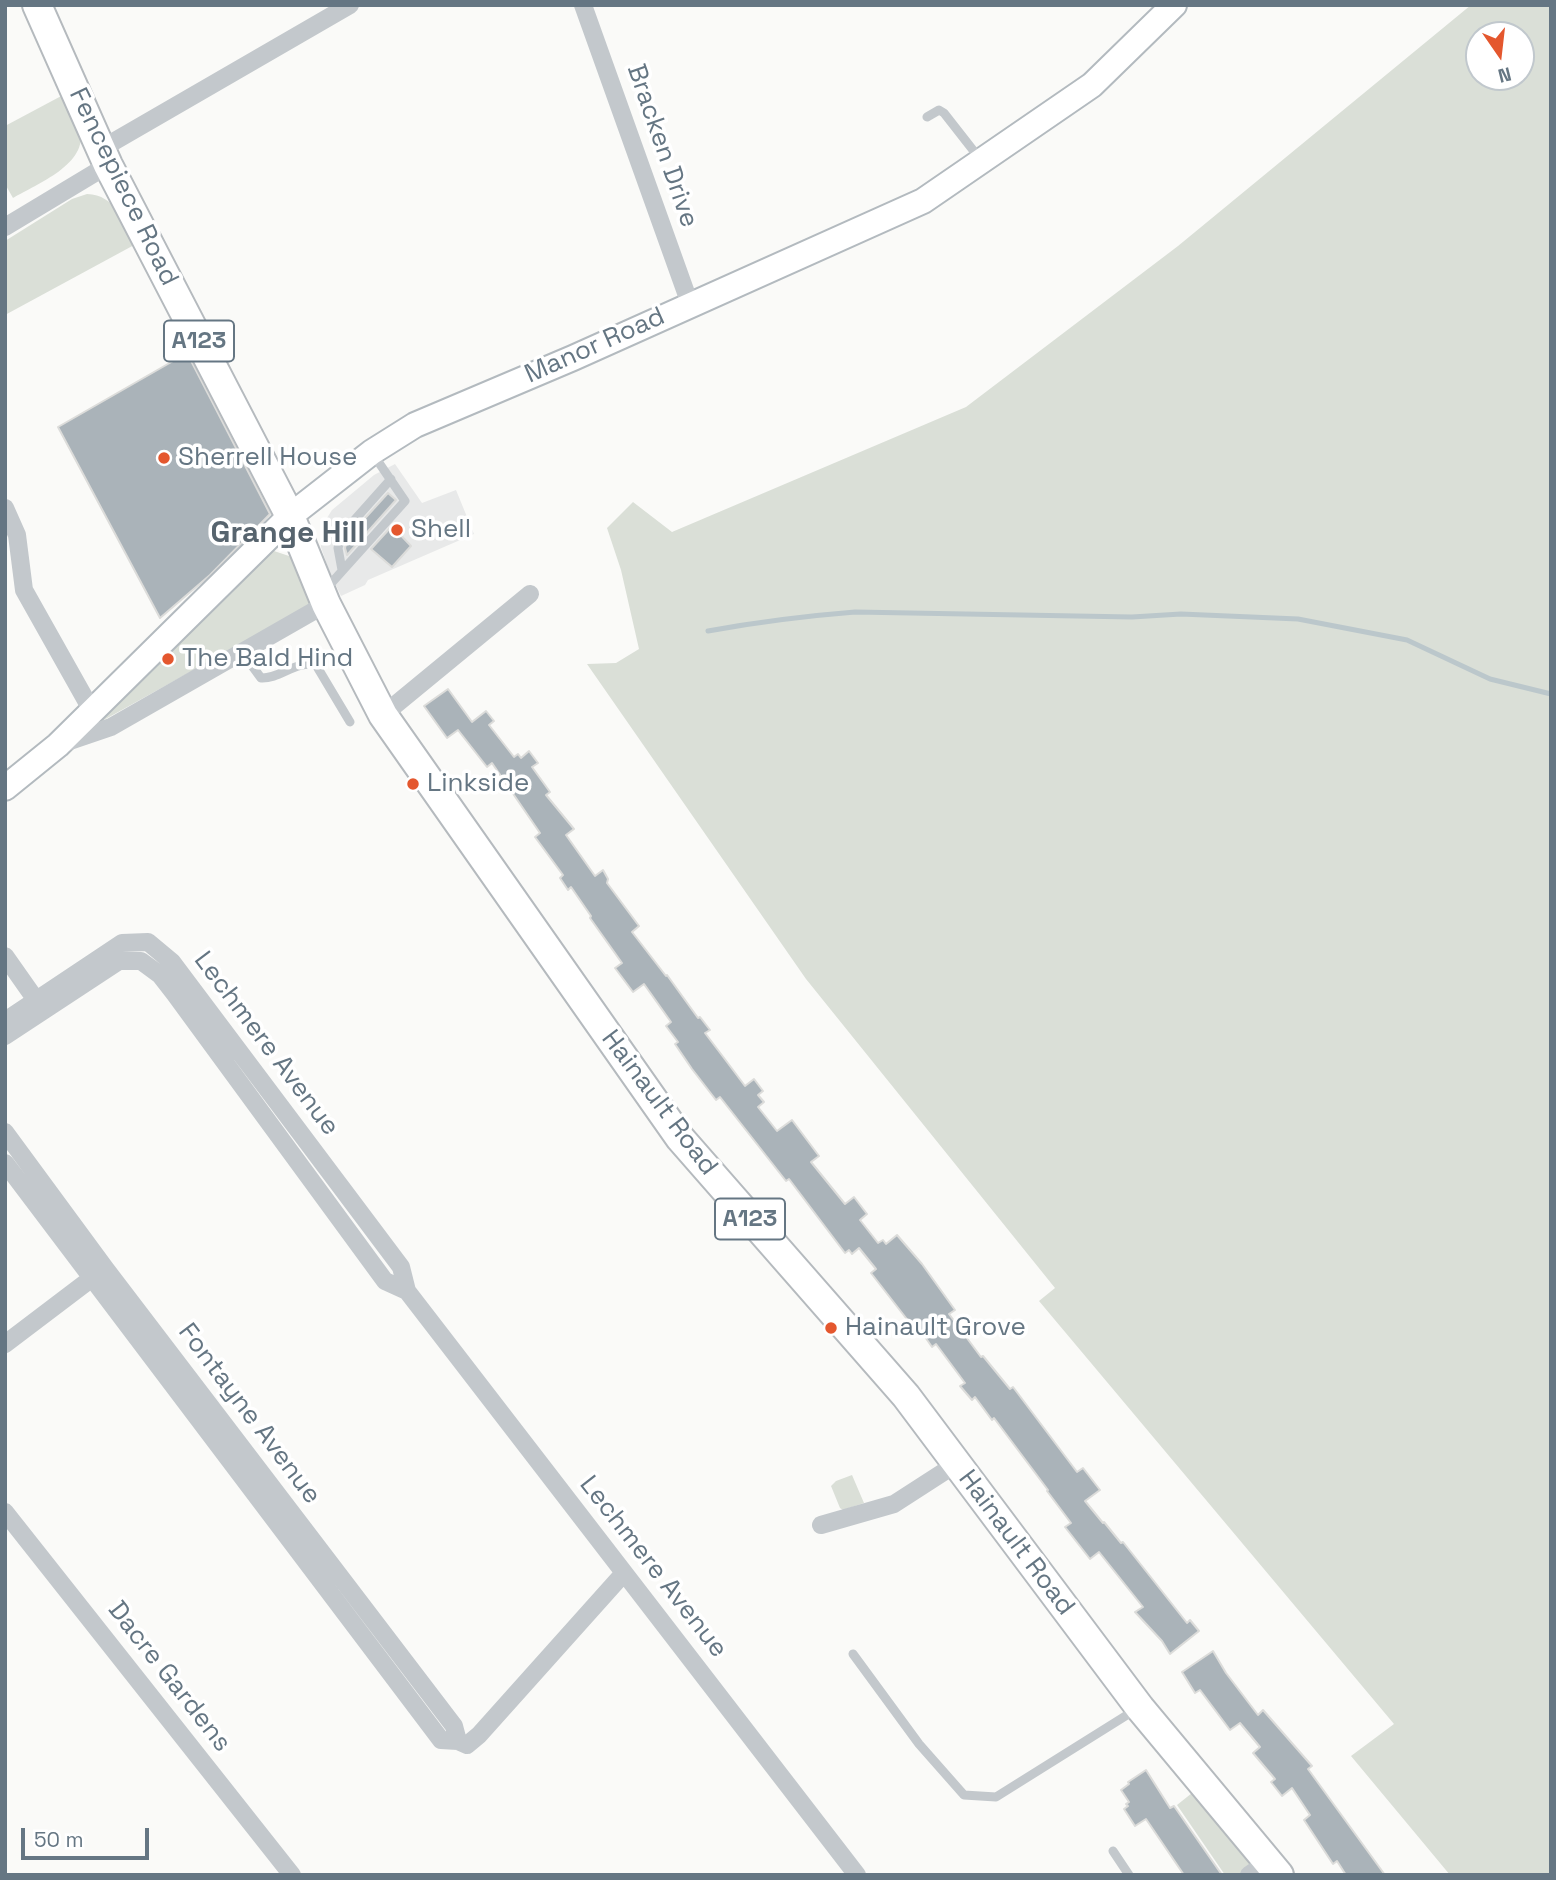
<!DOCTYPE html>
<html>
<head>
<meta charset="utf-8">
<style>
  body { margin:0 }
  #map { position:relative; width:1556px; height:1880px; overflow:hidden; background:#fafaf8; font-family:"Space Grotesk",sans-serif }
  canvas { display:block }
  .frame { position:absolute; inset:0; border:7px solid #657683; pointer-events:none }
  .north { position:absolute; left:1465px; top:21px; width:70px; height:70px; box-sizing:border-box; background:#fff; border:2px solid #c1c8cd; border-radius:50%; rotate:166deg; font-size:19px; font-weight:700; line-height:28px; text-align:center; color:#657683 }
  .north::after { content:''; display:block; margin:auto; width:24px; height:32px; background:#e4572e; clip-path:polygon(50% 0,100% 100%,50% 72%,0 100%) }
  .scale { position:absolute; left:21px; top:1828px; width:128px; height:32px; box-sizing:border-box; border:4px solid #657683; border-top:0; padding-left:9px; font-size:21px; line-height:24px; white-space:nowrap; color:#657683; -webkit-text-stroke:5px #fff; paint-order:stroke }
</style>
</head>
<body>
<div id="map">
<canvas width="1556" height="1880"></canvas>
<div class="frame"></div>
<div class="north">N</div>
<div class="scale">50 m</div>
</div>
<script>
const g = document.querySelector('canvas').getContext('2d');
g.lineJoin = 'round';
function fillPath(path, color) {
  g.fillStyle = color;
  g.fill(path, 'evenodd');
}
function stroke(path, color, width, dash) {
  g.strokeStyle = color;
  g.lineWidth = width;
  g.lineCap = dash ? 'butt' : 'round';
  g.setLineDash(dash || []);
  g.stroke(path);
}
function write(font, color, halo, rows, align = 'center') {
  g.font = font + ' "Space Grotesk",sans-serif';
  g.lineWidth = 7;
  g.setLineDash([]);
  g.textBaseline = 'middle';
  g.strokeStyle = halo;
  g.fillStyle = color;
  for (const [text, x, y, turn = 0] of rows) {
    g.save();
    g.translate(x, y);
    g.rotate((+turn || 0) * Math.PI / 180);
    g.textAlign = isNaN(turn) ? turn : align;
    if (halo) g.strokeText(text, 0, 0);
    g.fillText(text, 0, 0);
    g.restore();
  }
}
const built = new Path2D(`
  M 395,464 L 422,503 L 456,490 L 474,534 L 368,580 L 365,585 L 341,596 L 329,571 L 321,547 L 322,526 L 332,510 L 374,475 Z`);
const green = new Path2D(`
  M 1471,5 L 1551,5 L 1551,1875 L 1450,1875 L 1351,1756 L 1394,1724 L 1039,1301 L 1055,1288 L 806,979 L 587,664 L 616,663 L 639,649 L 621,570 L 607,528 L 633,502 L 672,532 L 966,407 L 1178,246 ZM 1479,35 L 1521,35 L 1521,77 L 1479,77 Z
  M 65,94 C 70,105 77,117 80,129 C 89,164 37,184 13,198 L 5,184 L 5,126 Z
  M 87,194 C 116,195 123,222 136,244 L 5,315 L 5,241 L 72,199 Z
  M 271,550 L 292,557 L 316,602 L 84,731 Z
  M 852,1475 L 864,1503 L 843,1510 L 840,1508 L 831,1486 L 836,1481 Z
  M 1197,1789 L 1257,1862 L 1240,1875 L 1225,1875 L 1177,1805 Z`);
const stream = new Path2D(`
  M 708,631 C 757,622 805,616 855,612 L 1132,617 L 1181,614 L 1298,619 L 1407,640 L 1490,679 L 1551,694`);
const building = new Path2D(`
  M 187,353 L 270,514 L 210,575 L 160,618 L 58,427 Z
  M 388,493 L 396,500 L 347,555 L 345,548 L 348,537 Z
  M 392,526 L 411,546 L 392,567 L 371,549 Z
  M 448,689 L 472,722 L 486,711 L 494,721 L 489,725 L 514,757 L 518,754 L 521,758 L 529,751 L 538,763 L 532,767 L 550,792 L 546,795 L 574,829 L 566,835 L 595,876 L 603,870 L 608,879 L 607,883 L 639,926 L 632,932 L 666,976 L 667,975 L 698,1018 L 700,1017 L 710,1030 L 705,1033 L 724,1058 L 745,1086 L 754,1079 L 763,1091 L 758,1095 L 764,1102 L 758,1107 L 777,1131 L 792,1120 L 819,1156 L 811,1162 L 845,1204 L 854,1197 L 867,1214 L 860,1220 L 878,1243 L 883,1240 L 886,1244 L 897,1235 L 922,1264 L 955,1310 L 949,1314 L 981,1357 L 983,1356 L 1010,1389 L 1013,1387 L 1077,1472 L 1083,1468 L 1100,1490 L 1085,1501 L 1103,1523 L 1104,1522 L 1121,1543 L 1123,1542 L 1187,1623 L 1190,1620 L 1199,1631 L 1170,1654 L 1162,1641 L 1135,1612 L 1143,1607 L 1099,1552 L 1090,1559 L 1065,1527 L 1071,1523 L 1047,1491 L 1048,1490 L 994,1418 L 992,1420 L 975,1397 L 972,1400 L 960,1386 L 965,1383 L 936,1344 L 932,1347 L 923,1334 L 920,1336 L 871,1273 L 876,1269 L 859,1248 L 852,1254 L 849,1250 L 845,1253 L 789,1179 L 786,1181 L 720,1097 L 716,1100 L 692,1069 L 675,1044 L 678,1042 L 666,1026 L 671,1022 L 644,984 L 633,992 L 615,968 L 622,963 L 590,918 L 591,916 L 571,887 L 568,890 L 560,878 L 563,875 L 535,837 L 540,833 L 492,763 L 487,767 L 458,730 L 447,738 L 424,706 Z
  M 1213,1651 L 1226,1673 L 1258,1715 L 1263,1710 L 1312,1766 L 1308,1769 L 1385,1875 L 1346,1875 L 1337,1861 L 1333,1864 L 1304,1820 L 1310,1815 L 1292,1788 L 1282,1796 L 1271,1782 L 1275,1779 L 1253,1753 L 1260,1747 L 1240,1723 L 1230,1730 L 1200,1690 L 1195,1693 L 1182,1672 Z
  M 1146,1770 L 1170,1808 L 1174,1806 L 1222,1875 L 1184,1875 L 1146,1819 L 1135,1826 L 1124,1809 L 1128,1806 L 1126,1804 L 1129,1802 L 1121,1790 L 1129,1784 L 1128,1782 Z`);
const lane = new Path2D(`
  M 927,117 L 939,110 L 944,113 L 980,159
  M 342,570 L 338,548 L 342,534 L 391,479
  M 326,589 L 405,501 L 373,454
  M 242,652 L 261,678 C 280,679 296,660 316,665 L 350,722
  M 853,1654 L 919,1744 L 964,1795 L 996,1797 L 1135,1710
  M 1113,1851 L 1129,1875`);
const street = new Path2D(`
  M 583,5 L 690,304
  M 101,149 L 350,5
  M 5,227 L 108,165
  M 5,508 L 17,535 L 24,590 L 92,711
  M 383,715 L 530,594
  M 64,743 L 111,727 L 326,604
  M 5,956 L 43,1010
  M 5,1021 L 122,943 L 148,942 L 172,962 L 401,1267 L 407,1291 L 857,1875
  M 5,1036 L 119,961 L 141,961 L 160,975 L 174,993 L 385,1281 L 407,1291
  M 5,1132 L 105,1268 L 454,1726 L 458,1741 L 467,1745 L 479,1735 L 624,1573
  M 5,1163 L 441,1740 L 458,1741
  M 5,1344 L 100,1272
  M 5,1512 L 292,1875
  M 821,1525 L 894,1504 L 956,1464
  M 1249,1875 L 1268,1862`);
const secondary = new Path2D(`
  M 5,788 L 58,745 L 290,516 L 372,452 L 415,425 L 573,358 L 923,201 L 1092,85 L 1174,5`);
const primary = new Path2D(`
  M 37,5 L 108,165 L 290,516 L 326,604 L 383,715 L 680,1138 L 906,1396 L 1140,1708 L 1279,1875`);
const markers = [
  [164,458,7,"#e4572e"],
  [397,530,7,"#e4572e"],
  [168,659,7,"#e4572e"],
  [413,784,7,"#e4572e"],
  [831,1328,7,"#e4572e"]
];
const shields = [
  [199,341,70],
  [750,1219,70]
];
const shieldNames = [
  ["A123",199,341],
  ["A123",750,1219]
];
const streetNames = [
  ["Bracken Drive",662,146,71],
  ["Fencepiece Road",123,187,64],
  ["Manor Road",595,346,-24],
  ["Lechmere Avenue",266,1044,53],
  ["Hainault Road",659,1103,53],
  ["Fontayne Avenue",249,1414,53],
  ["Hainault Road",1016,1543,53],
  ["Lechmere Avenue",653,1567,52],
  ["Dacre Gardens",169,1677,52]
];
const poiNames = [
  ["Sherrell House",178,458],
  ["Shell",411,530],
  ["The Bald Hind",182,659],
  ["Linkside",427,784],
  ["Hainault Grove",845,1328]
];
const quarterNames = [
  ["Grange Hill",288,534]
];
fillPath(built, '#e8e9e9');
fillPath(green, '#dadfd7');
stroke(stream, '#bbc7cb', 5);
fillPath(building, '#aab3b9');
stroke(building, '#dcdcda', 2);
stroke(secondary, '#b3babf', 28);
stroke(primary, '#b5babe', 32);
stroke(lane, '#c3c8cc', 9);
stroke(street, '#c3c8cc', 18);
stroke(secondary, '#fff', 24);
stroke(primary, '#fff', 28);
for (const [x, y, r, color] of markers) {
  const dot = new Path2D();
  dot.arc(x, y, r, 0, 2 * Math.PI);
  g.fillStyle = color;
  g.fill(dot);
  stroke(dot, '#fff', 2.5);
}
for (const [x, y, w] of shields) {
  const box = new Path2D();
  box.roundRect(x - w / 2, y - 20.5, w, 41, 5);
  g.fillStyle = '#fff';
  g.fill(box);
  stroke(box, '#657683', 2);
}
write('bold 24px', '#657683', null, shieldNames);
write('26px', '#657683', '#fff', streetNames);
write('26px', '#657683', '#fff', poiNames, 'left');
write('bold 30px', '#57646e', '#fff', quarterNames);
</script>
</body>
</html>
